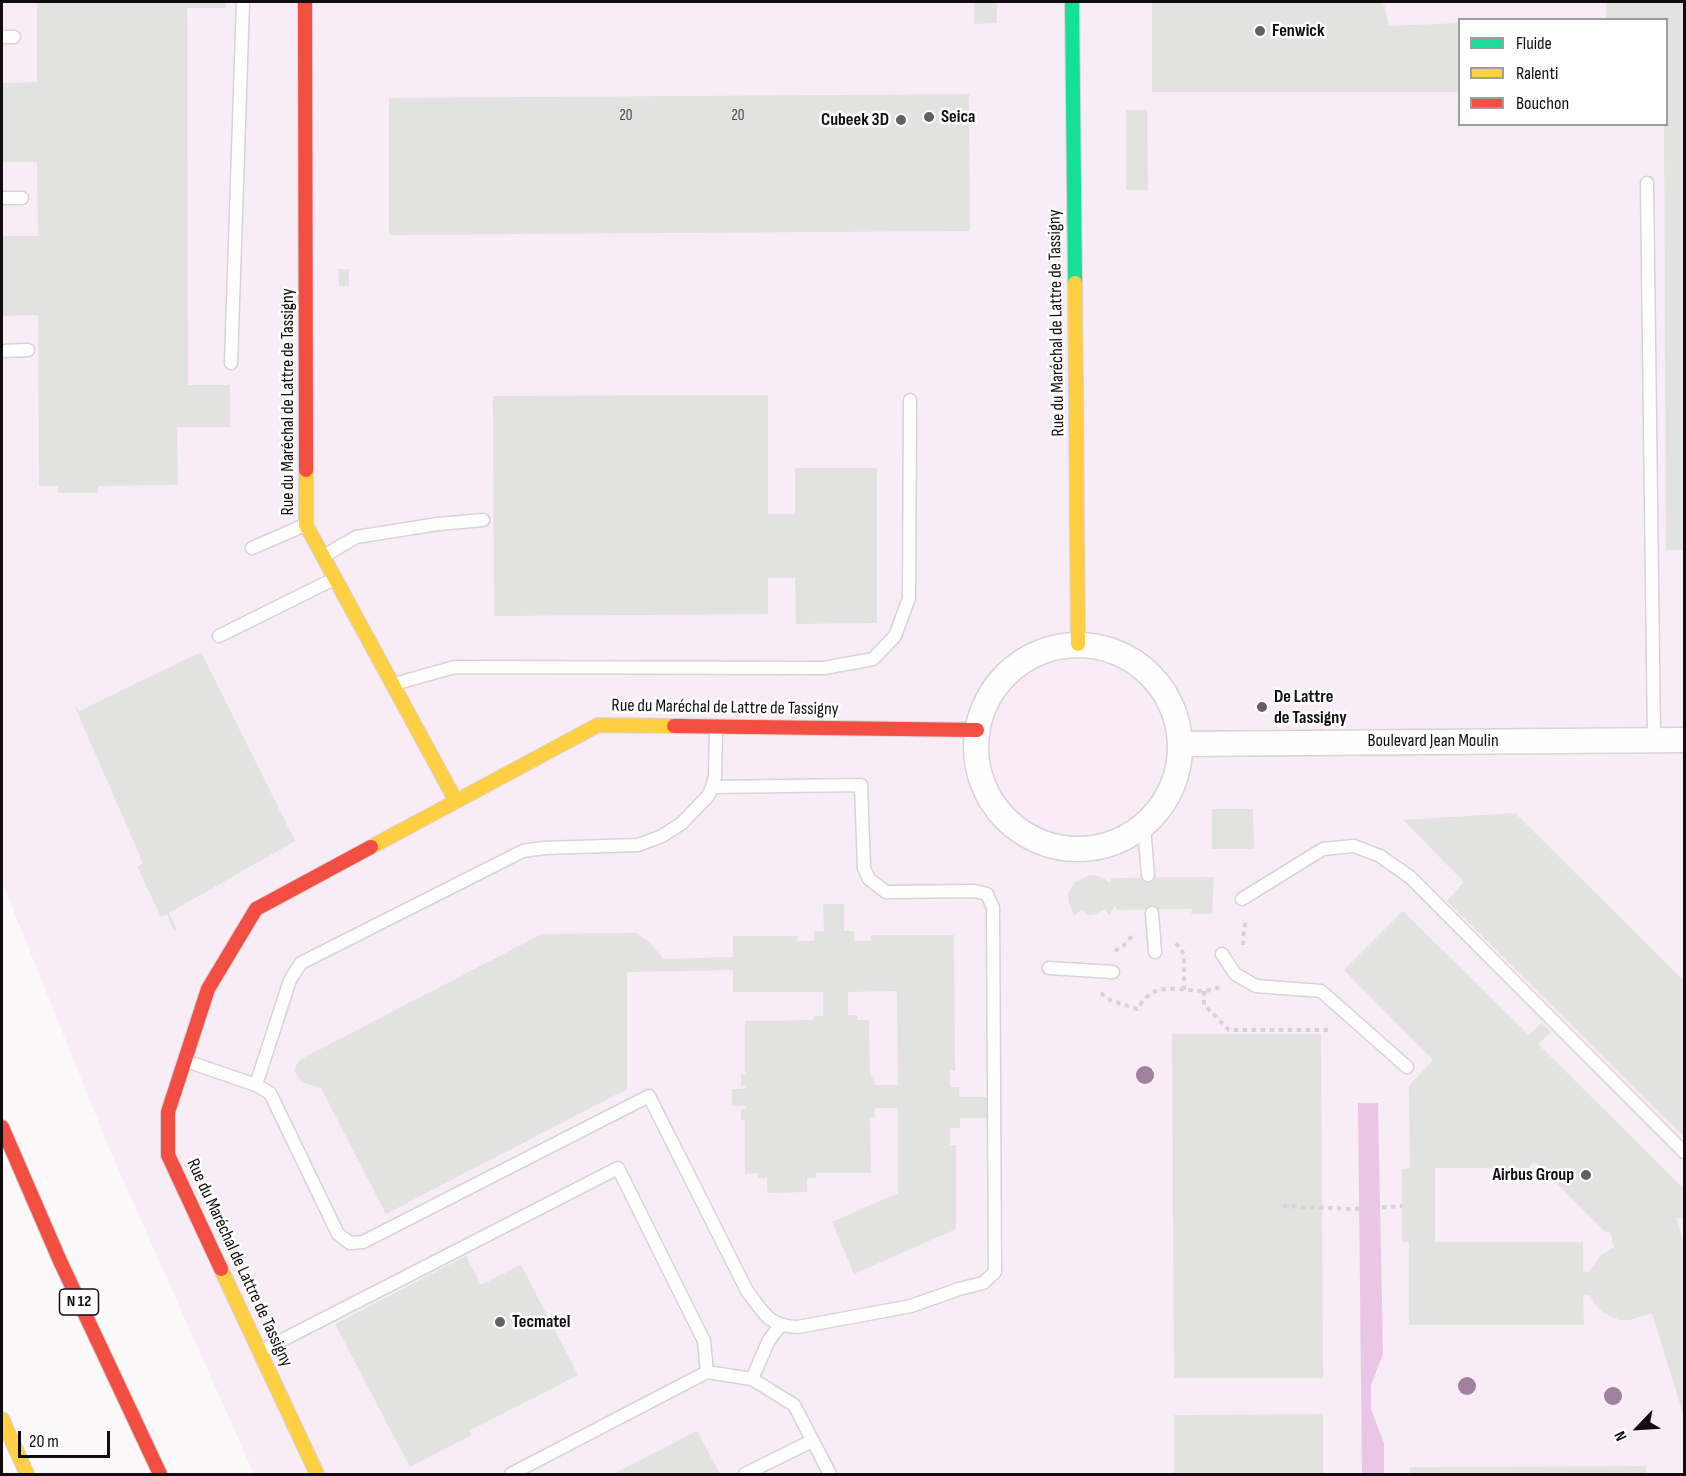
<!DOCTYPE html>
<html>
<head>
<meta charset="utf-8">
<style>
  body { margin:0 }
  #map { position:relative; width:1686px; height:1476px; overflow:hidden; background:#fcf9fb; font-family:"Sofia Sans Condensed",sans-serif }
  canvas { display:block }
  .frame { position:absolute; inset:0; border:3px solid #100c10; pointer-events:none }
  .legend { position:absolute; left:1458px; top:18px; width:210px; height:108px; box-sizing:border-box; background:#fff; border:2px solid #9f9e9f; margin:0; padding:8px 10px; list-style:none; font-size:18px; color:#100c10 }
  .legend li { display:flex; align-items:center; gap:12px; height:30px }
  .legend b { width:30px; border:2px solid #9f9e9f }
  .north { position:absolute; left:1608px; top:1398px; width:60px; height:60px; -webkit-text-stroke:4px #fff; paint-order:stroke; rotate:245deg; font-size:16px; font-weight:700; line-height:24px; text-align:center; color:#100c10 }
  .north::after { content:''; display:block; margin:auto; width:21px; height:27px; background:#100c10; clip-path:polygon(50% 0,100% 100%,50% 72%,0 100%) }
  .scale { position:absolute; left:18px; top:1431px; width:92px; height:27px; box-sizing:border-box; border:3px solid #100c10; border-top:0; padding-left:8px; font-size:18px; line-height:21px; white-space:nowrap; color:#100c10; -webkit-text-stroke:4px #fff; paint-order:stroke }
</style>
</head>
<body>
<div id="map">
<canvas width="1686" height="1476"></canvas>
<div class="frame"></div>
<ul class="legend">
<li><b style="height:8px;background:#16e098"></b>Fluide</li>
<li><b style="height:8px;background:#ffcf43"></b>Ralenti</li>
<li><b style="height:8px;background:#f24e42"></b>Bouchon</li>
</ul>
<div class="north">N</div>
<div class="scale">20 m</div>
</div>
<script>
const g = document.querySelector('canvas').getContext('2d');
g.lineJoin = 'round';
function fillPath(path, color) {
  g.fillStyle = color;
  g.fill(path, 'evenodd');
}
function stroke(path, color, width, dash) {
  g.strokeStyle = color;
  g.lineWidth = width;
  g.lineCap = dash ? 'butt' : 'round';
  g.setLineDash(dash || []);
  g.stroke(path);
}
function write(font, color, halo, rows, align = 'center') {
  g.font = font + ' "Sofia Sans Condensed",sans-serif';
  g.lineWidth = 5;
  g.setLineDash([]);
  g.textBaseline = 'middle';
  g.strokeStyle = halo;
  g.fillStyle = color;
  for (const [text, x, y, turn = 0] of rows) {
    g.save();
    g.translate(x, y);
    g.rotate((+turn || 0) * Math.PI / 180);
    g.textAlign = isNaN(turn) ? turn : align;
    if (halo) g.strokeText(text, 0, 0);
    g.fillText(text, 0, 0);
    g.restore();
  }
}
const built = new Path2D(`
  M 2,2 L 1684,2 L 1684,1474 L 254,1474 L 111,1153 L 2,882 ZM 1460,20 L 1666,20 L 1666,124 L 1460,124 Z`);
const green = new Path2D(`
  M987 747a83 83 0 1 1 166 0a83 83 0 1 1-166 0Z`);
const water = new Path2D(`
  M 1358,1103 L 1378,1103 L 1383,1354 L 1371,1385 L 1371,1409 L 1384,1444 L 1384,1474 L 1362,1474 Z`);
const building = new Path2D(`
  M 37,2 L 226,2 L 226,8 L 187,8 L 188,385 L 230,385 L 230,427 L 177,427 L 178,485 L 98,486 L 98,493 L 58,493 L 58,486 L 39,486 L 38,315 L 2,316 L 2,236 L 38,236 L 37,162 L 2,162 L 2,83 L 37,82 Z
  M 974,2 L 997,2 L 997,23 L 974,24 Z
  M 1152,2 L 1381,2 L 1385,6 L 1389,26 L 1460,23 L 1460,92 L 1152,92 Z
  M 1606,2 L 1684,2 L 1684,550 L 1666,550 L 1664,124 L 1666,124 L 1666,20 L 1606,20 Z
  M 969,94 L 970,231 L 389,235 L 389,98 Z
  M 1126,110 L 1147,110 L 1148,190 L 1126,190 Z
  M 338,269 L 349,269 L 349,286 L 339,286 Z
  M 768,395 L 768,514 L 795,514 L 795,468 L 877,468 L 877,623 L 796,624 L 795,578 L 768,578 L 768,614 L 494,616 L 493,396 Z
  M 201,652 L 295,841 L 169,913 L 177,930 L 174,932 L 167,914 L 161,917 L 137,866 L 143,863 L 75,707 L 77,707 L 79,711 Z
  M 1212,809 L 1253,809 L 1254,849 L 1212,849 Z
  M 1515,813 L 1684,981 L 1684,1137 L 1447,901 L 1464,882 L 1403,820 Z
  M 1090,875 L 1101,877 L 1110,882 L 1112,878 L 1214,877 L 1212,914 L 1191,914 L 1192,909 L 1118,910 L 1114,906 L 1110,915 L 1104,910 L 1093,915 L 1088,915 L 1081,910 L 1074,916 L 1069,902 L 1068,893 L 1075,882 Z
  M 823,904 L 844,904 L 844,931 L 854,931 L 854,941 L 871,941 L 871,935 L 954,935 L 955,1071 L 950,1070 L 950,1087 L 959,1087 L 959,1097 L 987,1097 L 987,1118 L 960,1118 L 960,1128 L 950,1128 L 950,1145 L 956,1145 L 956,1229 L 854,1274 L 832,1222 L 898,1193 L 898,1108 L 875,1108 L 875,1117 L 870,1118 L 871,1173 L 816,1173 L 816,1178 L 807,1178 L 807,1192 L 767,1193 L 767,1178 L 758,1178 L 758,1173 L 745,1174 L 745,1120 L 741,1120 L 741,1109 L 746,1108 L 745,1106 L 732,1106 L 732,1089 L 745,1089 L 745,1086 L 741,1086 L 741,1074 L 745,1074 L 745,1021 L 813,1020 L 814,1016 L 823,1016 L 823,992 L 733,992 L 733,970 L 627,972 L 627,1089 L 386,1214 L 321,1088 L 301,1082 L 295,1071 L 296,1065 L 301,1059 L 542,934 L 637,933 L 649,942 L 664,959 L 733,957 L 733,936 L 797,936 L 797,941 L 814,941 L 814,931 L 824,931 ZM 897,991 L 898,1085 L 875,1085 L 874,1076 L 870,1076 L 869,1020 L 857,1020 L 857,1015 L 848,1015 L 848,992 Z
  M 1403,911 L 1529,1035 L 1542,1023 L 1551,1032 L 1538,1044 L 1684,1189 L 1684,1217 L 1677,1218 L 1684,1245 L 1684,1417 L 1652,1313 L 1630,1320 L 1619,1320 L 1604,1313 L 1596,1306 L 1590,1295 L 1583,1295 L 1584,1325 L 1409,1325 L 1409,1242 L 1402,1242 L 1402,1169 L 1410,1168 L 1409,1086 L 1433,1060 L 1344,970 ZM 1534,1161 L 1605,1232 L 1610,1232 L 1614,1247 L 1600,1256 L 1589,1272 L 1583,1271 L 1583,1242 L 1435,1242 L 1435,1168 L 1528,1168 Z
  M 1172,1034 L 1321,1034 L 1323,1378 L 1174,1378 Z
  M 466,1256 L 481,1285 L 521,1265 L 578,1375 L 469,1431 L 472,1435 L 410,1467 L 335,1324 Z
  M 1323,1414 L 1323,1474 L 1174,1474 L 1174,1415 Z
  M 697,1431 L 720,1474 L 613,1474 Z
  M 1646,1466 L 1646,1474 L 1410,1474 L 1410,1467 Z`);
const path = new Path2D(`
  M 1176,943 L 1184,954 L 1184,990
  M 1243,945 L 1244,928 L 1247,920
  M 1115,951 L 1123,946 L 1132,936
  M 1204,991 L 1204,1005 L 1229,1030 L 1329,1030
  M 1101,993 L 1110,1000 L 1137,1009 C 1140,1005 1145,998 1149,995 C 1169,980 1199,998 1219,987
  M 1283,1206 L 1353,1209 L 1402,1206`);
const lane = new Path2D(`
  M 2,37 L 14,37
  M 1647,183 L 1654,740
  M 2,198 L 22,198
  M 2,351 L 28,350
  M 231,363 L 243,2
  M 252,548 L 305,525
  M 324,556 L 356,537 L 438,524 L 483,520
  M 219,636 L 334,579
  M 394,684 L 455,667 L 824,668 L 873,659 L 895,636 L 909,598 L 910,400
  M 1144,826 L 1148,875
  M 1242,899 L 1323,849 L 1354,846 L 1380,856 L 1410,877 L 1684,1152
  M 1152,913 L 1155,952
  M 1222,954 L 1235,974 L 1256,986 L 1321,991 L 1407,1067
  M 1049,968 L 1113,972
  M 186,1061 L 256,1085 L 270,1093 L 338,1234 L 350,1243 L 363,1242 L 649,1096 L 747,1291 C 765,1314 768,1326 798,1327 L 911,1306 L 959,1289 L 983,1283 L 995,1272 L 993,908 L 987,894 L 974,891 L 886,892 L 869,879 L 864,868 L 861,785 L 712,787
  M 256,1085 L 290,980 L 301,963 L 523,851 L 544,848 L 638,845 L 662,836 L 682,823 L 708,796 L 712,787 L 715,776 L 716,728
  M 261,1351 L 618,1168 L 704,1341 L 707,1372
  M 752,1379 L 769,1340 L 780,1326
  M 511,1474 L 707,1372 L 752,1379 L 794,1405 L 830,1474
  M 745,1474 L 812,1441`);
const street = new Path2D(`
  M976 747a102 102 0 1 1 204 0a102 102 0 1 1-204 0Z
  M 1181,744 L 1684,740`);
const fast = new Path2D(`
  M 1072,2 L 1075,283`);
const slow = new Path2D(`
  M 1075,283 L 1078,644
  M 306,470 L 306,525 L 456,801
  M 371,847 L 598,725 L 674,726
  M 221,1269 L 317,1474
  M 2,1419 L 27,1474`);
const jam = new Path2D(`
  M 305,2 L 306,470
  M 674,726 L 977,730
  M 2,1127 L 60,1261 L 160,1474
  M 221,1269 L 168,1155 L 168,1112 L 208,989 L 256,909 L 371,847`);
const trees = [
  [1145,1075],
  [1467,1386],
  [1613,1396]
];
const markers = [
  [1260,31,6,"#635f62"],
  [929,117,6,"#635f62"],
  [901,120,6,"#635f62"],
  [1262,707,6,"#635f62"],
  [1586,1175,6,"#635f62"],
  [500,1322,6,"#635f62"]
];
const numberNames = [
  ["20",626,116],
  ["20",738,116]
];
const shields = [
  [79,1302,39]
];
const shieldNames = [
  ["N 12",79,1302]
];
const poiNames = [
  ["Fenwick",1272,31],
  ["Seica",941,117],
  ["Cubeek 3D",889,120,"right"],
  ["De Lattre",1274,697],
  ["de Tassigny",1274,718],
  ["Airbus Group",1574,1175,"right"],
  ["Tecmatel",512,1322]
];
const streetNames = [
  ["Rue du Maréchal de Lattre de Tassigny",1057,323,-91],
  ["Rue du Maréchal de Lattre de Tassigny",288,402,-90],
  ["Rue du Maréchal de Lattre de Tassigny",725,708,1],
  ["Boulevard Jean Moulin",1433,741],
  ["Rue du Maréchal de Lattre de Tassigny",239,1263,65]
];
fillPath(built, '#f8edf6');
fillPath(green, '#fbebf9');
fillPath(water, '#eac5e5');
fillPath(building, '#e2e2e1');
stroke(lane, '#d7d3d6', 15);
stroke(street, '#d7d3d6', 27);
stroke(fast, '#d7d3d6', 16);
stroke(slow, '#d7d3d6', 16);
stroke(jam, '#d7d3d6', 16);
stroke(path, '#d5d4d5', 4, [4.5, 4.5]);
stroke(lane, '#fffefe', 12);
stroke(street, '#fffefe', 24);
stroke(fast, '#16e098', 14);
stroke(slow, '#ffcf43', 14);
stroke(jam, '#f24e42', 14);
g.fillStyle = '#a17f9e';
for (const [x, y] of trees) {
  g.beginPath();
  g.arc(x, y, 9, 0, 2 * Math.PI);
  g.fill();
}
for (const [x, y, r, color] of markers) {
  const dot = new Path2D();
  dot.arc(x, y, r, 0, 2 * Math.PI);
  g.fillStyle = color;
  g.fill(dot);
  stroke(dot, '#fff', 2);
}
write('15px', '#444244', null, numberNames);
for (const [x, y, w] of shields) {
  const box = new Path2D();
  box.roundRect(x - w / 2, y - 13, w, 26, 4.5);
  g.fillStyle = '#fff';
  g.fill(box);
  stroke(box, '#100c10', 1.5);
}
write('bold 16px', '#100c10', null, shieldNames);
write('bold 18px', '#100c10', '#fff', poiNames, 'left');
write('18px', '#100c10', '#fff', streetNames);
</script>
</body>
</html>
